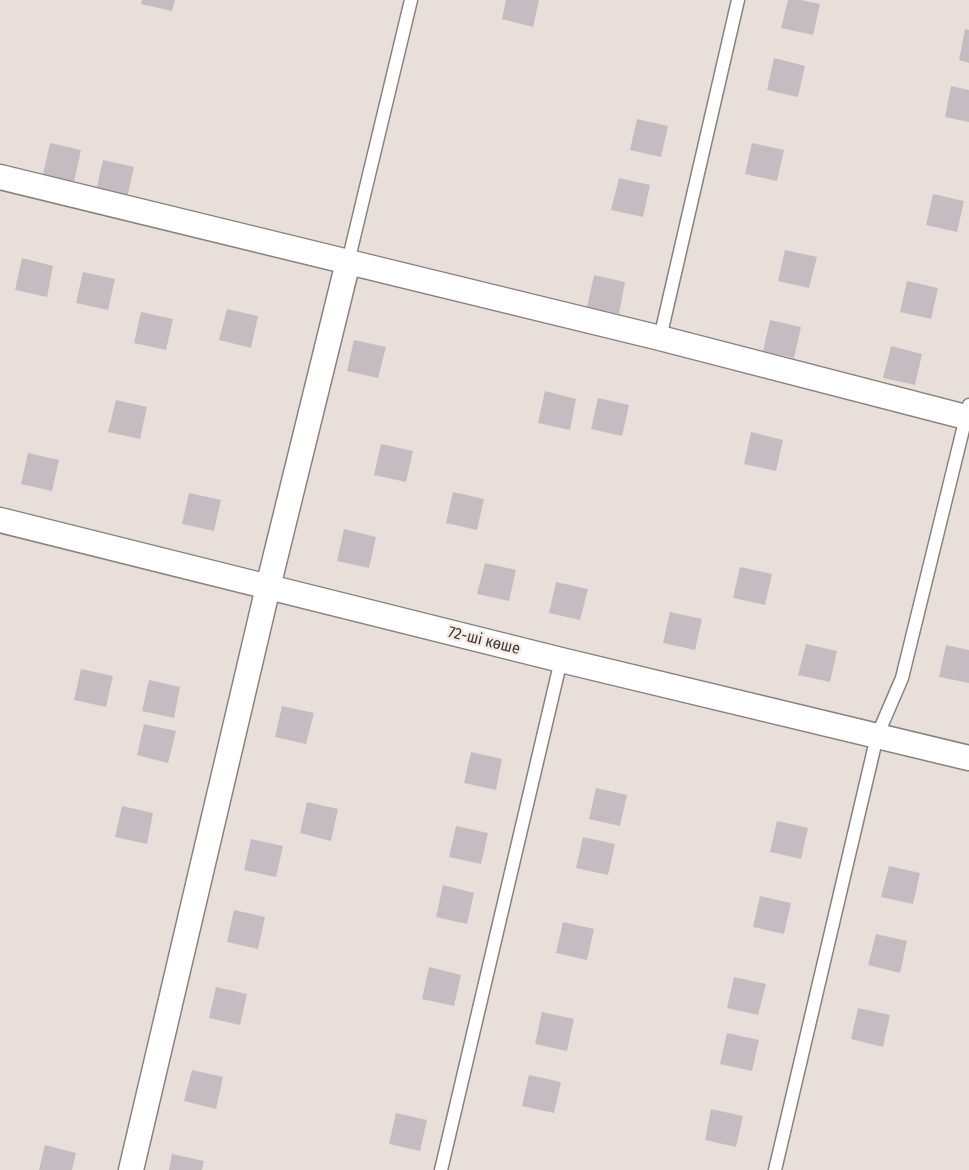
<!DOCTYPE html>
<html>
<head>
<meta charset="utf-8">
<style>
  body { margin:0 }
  canvas { display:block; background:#e8dfda }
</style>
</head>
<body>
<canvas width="969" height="1170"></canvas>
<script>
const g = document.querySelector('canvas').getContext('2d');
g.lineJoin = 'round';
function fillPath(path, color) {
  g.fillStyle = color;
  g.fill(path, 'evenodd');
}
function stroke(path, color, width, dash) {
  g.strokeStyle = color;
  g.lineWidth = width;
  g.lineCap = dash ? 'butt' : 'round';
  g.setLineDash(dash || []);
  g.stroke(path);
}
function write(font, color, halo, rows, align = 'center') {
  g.font = font + ' "Fira Sans Condensed",sans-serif';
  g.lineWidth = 5;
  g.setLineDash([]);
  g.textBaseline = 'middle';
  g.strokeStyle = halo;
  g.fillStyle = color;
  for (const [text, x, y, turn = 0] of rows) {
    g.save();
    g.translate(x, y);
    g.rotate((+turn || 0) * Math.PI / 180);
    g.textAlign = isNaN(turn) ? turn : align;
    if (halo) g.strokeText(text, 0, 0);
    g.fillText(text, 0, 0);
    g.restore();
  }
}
const building = new Path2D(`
  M 142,0 L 175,0 L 172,11 L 141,4 Z
  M 506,0 L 539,0 L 533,27 L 502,19 Z
  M 788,0 L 801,0 L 820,4 L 813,35 L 781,28 Z
  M 965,29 L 969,30 L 969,63 L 959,60 Z
  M 774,58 L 805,66 L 798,97 L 767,90 Z
  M 951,86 L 969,90 L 969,122 L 945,117 Z
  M 637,119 L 668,126 L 661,157 L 630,150 Z
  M 50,143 L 81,150 L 74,182 L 43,174 Z
  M 752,143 L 784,150 L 777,181 L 745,174 Z
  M 103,160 L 134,167 L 127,198 L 96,191 Z
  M 619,178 L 650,185 L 643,217 L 611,210 Z
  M 933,194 L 964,201 L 957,232 L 926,225 Z
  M 785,250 L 817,257 L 809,288 L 778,281 Z
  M 22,258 L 53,266 L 47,297 L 15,290 Z
  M 83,272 L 115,279 L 108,310 L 76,303 Z
  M 594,275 L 625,282 L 619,314 L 587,307 Z
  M 907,281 L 938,288 L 931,319 L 900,312 Z
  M 227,309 L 258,316 L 251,348 L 219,340 Z
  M 141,312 L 173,319 L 166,350 L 134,343 Z
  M 770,320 L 801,327 L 794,358 L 763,351 Z
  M 354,340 L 386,347 L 378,378 L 347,371 Z
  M 891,346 L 922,354 L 915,385 L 883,378 Z
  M 545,391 L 576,399 L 570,430 L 538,423 Z
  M 598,398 L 629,405 L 622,436 L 591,429 Z
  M 116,400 L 147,407 L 140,439 L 108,432 Z
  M 751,432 L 783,440 L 776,471 L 744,464 Z
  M 381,444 L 413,451 L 406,482 L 374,475 Z
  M 28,453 L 59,460 L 52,491 L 21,484 Z
  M 453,492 L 484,499 L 477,530 L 446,523 Z
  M 189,493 L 221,500 L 214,531 L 182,524 Z
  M 344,529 L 376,537 L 369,568 L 337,561 Z
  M 485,563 L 516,570 L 509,601 L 477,594 Z
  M 740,567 L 772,574 L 765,605 L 733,598 Z
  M 556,582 L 588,589 L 580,620 L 549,613 Z
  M 670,612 L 702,619 L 695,650 L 663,643 Z
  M 806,644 L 837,651 L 830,682 L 798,675 Z
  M 946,645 L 969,650 L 969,683 L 939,677 Z
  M 81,669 L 113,676 L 106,707 L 74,700 Z
  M 149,680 L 180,687 L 174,718 L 142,711 Z
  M 282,706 L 314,713 L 306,744 L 275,737 Z
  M 144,724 L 176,731 L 168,763 L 137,755 Z
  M 471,752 L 502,759 L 496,790 L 464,783 Z
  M 596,788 L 627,795 L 620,826 L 589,819 Z
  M 307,802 L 338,809 L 331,841 L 300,833 Z
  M 122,806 L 153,813 L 147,844 L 115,837 Z
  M 777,821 L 808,828 L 801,859 L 770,852 Z
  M 456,826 L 488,833 L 481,864 L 449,857 Z
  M 583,837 L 615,844 L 608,875 L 576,868 Z
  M 251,839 L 283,846 L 276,877 L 244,870 Z
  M 889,866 L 920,873 L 913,904 L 881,897 Z
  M 443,885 L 474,893 L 467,924 L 436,917 Z
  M 760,896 L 791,903 L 784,934 L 753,927 Z
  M 234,910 L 265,917 L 258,949 L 227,942 Z
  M 563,922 L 594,929 L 587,960 L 556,953 Z
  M 876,934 L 907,941 L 900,973 L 868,965 Z
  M 429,967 L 461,975 L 454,1006 L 422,999 Z
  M 734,977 L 766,984 L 758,1015 L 727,1008 Z
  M 216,987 L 247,994 L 240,1025 L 209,1018 Z
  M 858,1008 L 890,1015 L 883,1047 L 851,1039 Z
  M 542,1012 L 574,1019 L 567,1051 L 535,1044 Z
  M 727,1033 L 759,1040 L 752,1071 L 720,1064 Z
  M 192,1070 L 223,1077 L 216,1109 L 184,1101 Z
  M 529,1075 L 561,1082 L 554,1113 L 522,1106 Z
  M 711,1109 L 743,1116 L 736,1147 L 705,1140 Z
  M 396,1113 L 427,1120 L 420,1151 L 389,1144 Z
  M 45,1145 L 76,1153 L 72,1170 L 39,1170 Z
  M 172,1154 L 204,1161 L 202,1170 L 169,1170 Z`);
const lane = new Path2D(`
  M 348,262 L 411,0
  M 660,338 L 738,0
  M 441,1170 L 561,660
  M 775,1170 L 877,736 L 902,678 L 969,405`);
const street = new Path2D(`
  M 0,177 L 660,338 L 969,418
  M 0,520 L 561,660 L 969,758
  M 131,1170 L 268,587 L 348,262`);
const streetNames = [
  ["72-ші көше",484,641,14]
];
fillPath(building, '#c5bcc1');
stroke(lane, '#8a827e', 15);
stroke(street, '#8a827e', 27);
stroke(lane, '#fff', 12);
stroke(street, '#fff', 24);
write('16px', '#3d3937', '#f5ece7', streetNames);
</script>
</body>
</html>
